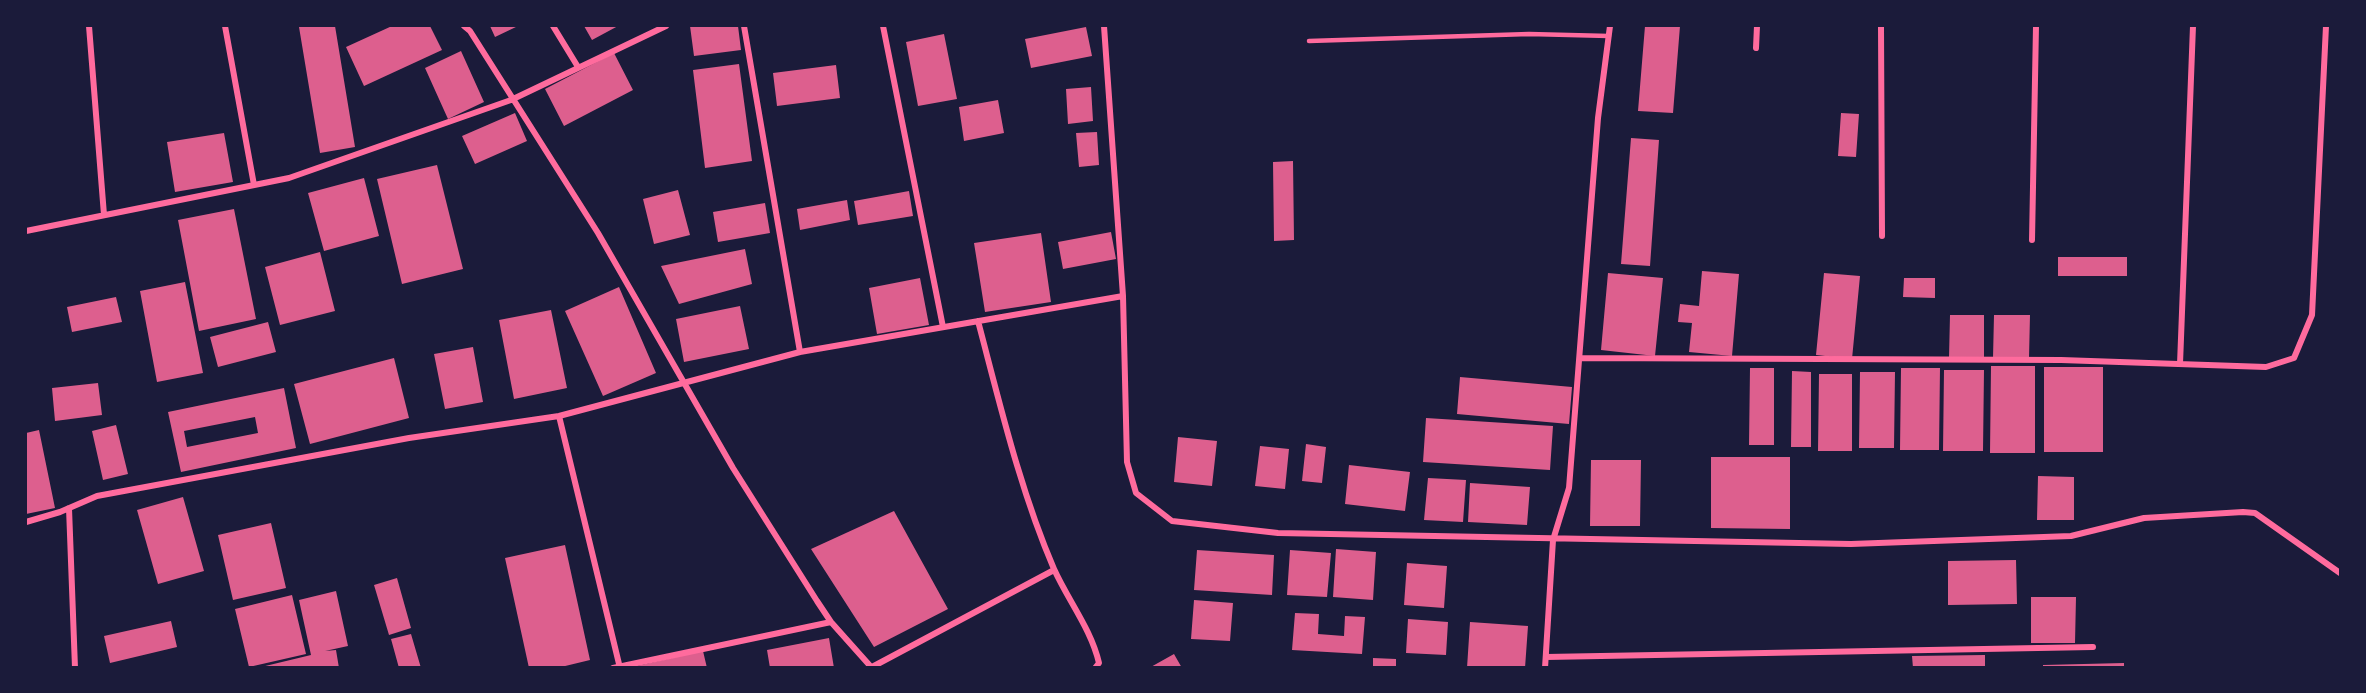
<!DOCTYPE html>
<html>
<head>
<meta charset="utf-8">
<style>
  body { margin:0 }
  #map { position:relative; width:2366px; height:693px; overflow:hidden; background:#1b1b3a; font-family:"Libre Baskerville",serif }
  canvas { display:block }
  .frame { position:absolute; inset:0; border:27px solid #1b1b3a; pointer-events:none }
</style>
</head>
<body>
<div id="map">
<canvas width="2366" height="693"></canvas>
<div class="frame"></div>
</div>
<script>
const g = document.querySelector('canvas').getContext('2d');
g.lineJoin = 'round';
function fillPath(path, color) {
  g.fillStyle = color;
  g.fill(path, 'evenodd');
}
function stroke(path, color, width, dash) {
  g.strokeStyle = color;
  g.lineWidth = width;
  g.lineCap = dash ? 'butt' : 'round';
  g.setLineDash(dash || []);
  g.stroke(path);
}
const building = new Path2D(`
  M 310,26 L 335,26 L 355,147 L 320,153 L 299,27 Z
  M 392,26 L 430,26 L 442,50 L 364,86 L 346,47 Z
  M 490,26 L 518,26 L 495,37 Z
  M 584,26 L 618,26 L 592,40 Z
  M 690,26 L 738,26 L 741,50 L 694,56 Z
  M 1645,26 L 1680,26 L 1673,113 L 1638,111 Z
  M 1086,27 L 1092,56 L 1031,68 L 1025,39 Z
  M 944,34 L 957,99 L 918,106 L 906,42 Z
  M 461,51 L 484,102 L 448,119 L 425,68 Z
  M 614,53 L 633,90 L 564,126 L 545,89 Z
  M 739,64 L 752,161 L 705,168 L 693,70 Z
  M 836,65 L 840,98 L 777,106 L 773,73 Z
  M 1091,87 L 1093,121 L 1068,124 L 1066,89 Z
  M 998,100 L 1004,133 L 964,141 L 959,107 Z
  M 515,113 L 527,141 L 475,164 L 462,136 Z
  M 1841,113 L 1859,114 L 1856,157 L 1838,156 Z
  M 1097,132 L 1099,165 L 1079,167 L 1076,133 Z
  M 224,133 L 233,182 L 175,192 L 167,142 Z
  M 1631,138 L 1659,140 L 1650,266 L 1621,264 Z
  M 1293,161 L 1294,240 L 1274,241 L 1273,162 Z
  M 437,165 L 463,269 L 402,284 L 377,179 Z
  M 364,178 L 379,236 L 324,251 L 308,193 Z
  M 678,190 L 690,235 L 654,244 L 643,199 Z
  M 909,191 L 913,216 L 858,225 L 854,201 Z
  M 847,200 L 850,220 L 800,230 L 797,209 Z
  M 765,203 L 770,233 L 718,242 L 713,212 Z
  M 234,209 L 256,319 L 199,331 L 178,220 Z
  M 1111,232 L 1116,259 L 1063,269 L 1058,242 Z
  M 1041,233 L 1051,302 L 985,312 L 974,243 Z
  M 745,249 L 752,284 L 679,304 L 661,266 Z
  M 320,252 L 335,311 L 280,325 L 265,267 Z
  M 2058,257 L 2127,257 L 2127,276 L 2058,276 Z
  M 1702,271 L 1739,274 L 1732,356 L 1689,352 L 1692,323 L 1678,322 L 1680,304 L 1699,306 Z
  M 1608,273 L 1663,278 L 1655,356 L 1601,350 Z
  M 1824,273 L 1860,276 L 1852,359 L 1816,355 Z
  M 920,278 L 929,325 L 877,334 L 869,288 Z
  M 1904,278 L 1935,278 L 1935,298 L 1903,297 Z
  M 185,282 L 203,373 L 157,382 L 140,291 Z
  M 619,287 L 656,373 L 603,396 L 565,311 Z
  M 116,297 L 122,322 L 72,332 L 67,307 Z
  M 740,306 L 749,349 L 684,362 L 676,319 Z
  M 551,310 L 567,388 L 514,399 L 499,320 Z
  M 1950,315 L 1984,315 L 1984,359 L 1949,358 Z
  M 1994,315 L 2030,315 L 2029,358 L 1993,358 Z
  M 268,322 L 276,352 L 218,367 L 210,337 Z
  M 473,347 L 483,402 L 445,409 L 434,354 Z
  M 394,358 L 409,418 L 310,444 L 294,384 Z
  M 1991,366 L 2035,366 L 2035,453 L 1990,453 Z
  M 2044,367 L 2103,367 L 2103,452 L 2044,452 Z
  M 1750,368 L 1774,368 L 1774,445 L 1749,445 Z
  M 1901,368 L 1940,368 L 1939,450 L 1900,450 Z
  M 1944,370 L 1984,370 L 1983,451 L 1943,451 Z
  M 1792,371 L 1811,372 L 1811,447 L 1791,447 Z
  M 1860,372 L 1895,372 L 1894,448 L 1859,448 Z
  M 1819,374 L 1852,374 L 1852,451 L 1818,451 Z
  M 1460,377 L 1572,387 L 1569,424 L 1457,414 Z
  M 98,383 L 102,415 L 55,421 L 52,388 Z
  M 284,388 L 296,448 L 181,472 L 168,412 ZM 255,417 L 258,433 L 187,447 L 184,431 Z
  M 1426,418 L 1553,426 L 1550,470 L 1423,462 Z
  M 116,425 L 128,474 L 103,480 L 92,431 Z
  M 39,430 L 55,508 L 26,514 L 26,433 Z
  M 1178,437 L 1217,441 L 1212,486 L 1174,482 Z
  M 1306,444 L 1326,447 L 1322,483 L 1302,481 Z
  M 1260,446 L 1289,449 L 1285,489 L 1255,486 Z
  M 1711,457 L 1790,457 L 1790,529 L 1711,528 Z
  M 1591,460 L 1641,460 L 1640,526 L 1590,526 Z
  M 1349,465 L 1410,472 L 1405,511 L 1345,504 Z
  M 2038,476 L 2074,477 L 2074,520 L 2037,520 Z
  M 1428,478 L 1466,480 L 1463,522 L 1424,520 Z
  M 1470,483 L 1530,487 L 1527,525 L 1468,522 Z
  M 183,497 L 204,571 L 158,584 L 137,510 Z
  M 894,511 L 948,609 L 874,647 L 811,549 Z
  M 271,523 L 286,588 L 233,600 L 218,535 Z
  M 565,545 L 590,660 L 557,668 L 529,668 L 505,558 Z
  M 1336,549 L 1376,552 L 1373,600 L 1333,597 Z
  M 1197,550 L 1274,555 L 1272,595 L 1194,590 Z
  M 1290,550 L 1331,553 L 1327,597 L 1287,595 Z
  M 2016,560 L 2017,604 L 1948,605 L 1948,561 Z
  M 1407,563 L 1447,566 L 1444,608 L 1404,605 Z
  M 397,578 L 411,628 L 389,635 L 374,585 Z
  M 336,591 L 348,646 L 325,651 L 336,650 L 339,668 L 257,668 L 311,655 L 299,600 Z
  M 292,595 L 306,654 L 249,667 L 235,609 Z
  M 2031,597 L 2076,597 L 2075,643 L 2031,643 Z
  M 1194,600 L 1233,603 L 1230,641 L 1191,639 Z
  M 1295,613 L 1319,614 L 1318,634 L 1344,636 L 1345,616 L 1365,617 L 1362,654 L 1292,650 Z
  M 1408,619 L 1448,622 L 1446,655 L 1406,653 Z
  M 171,621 L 177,647 L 110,663 L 104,636 Z
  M 1470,622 L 1528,626 L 1525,668 L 1467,668 Z
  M 411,634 L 421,668 L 399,668 L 391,639 Z
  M 829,638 L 834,668 L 770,668 L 767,650 Z
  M 703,651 L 707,668 L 632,668 L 632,667 Z
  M 1174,654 L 1182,668 L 1149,668 Z
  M 1985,655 L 1985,668 L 1913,668 L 1912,656 Z
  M 1373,658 L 1396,659 L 1396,668 L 1373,668 Z
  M 2124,663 L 2124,668 L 2043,668 L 2043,665 Z`);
const service = new Path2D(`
  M 1309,41 L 1529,34 L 1609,36`);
const minor = new Path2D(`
  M 89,26 L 104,215
  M 225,26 L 254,185
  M 464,26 L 470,31 L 598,233 L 733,468 L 817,601 L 831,622 L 872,668
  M 553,26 L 578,67
  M 744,26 L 800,352
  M 883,26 L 943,327
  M 1104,26 L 1123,296 L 1127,462 L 1136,493 L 1172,521 L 1278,533 L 1851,544 L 2071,536 L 2144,518 L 2243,512 L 2255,513 L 2340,573
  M 1881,26 L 1882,236
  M 1756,48 L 1757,26
  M 26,231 L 289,178 L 511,100 L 666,26
  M 2032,240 L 2036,26
  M 978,321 C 1000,404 1020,490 1054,569 C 1069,602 1091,629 1099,663 L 1095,668
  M 1581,358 L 2061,360 L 2266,367 L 2294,358 L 2312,315 L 2326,26
  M 2180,364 L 2193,26
  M 559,416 L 620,668
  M 69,508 L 75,668
  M 26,522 L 60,512 L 97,496 L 409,438 L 559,416 L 800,352 L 1123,296
  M 1546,657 L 2093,647
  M 872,667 L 1054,570
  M 613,668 L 831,622
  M 1545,668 L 1553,540 L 1569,488 L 1598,118 L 1610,26`);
fillPath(building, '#dd5f8e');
stroke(service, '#ff6b9d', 4.5);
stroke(minor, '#ff6b9d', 6);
</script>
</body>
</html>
